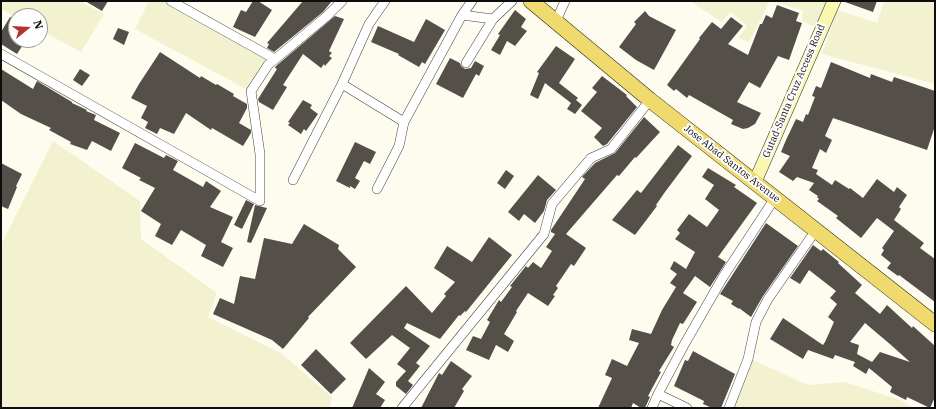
<!DOCTYPE html>
<html>
<head>
<meta charset="utf-8">
<style>
  body { margin:0 }
  #map { position:relative; width:936px; height:409px; overflow:hidden; background:#fefcef; font-family:"IBM Plex Serif",serif }
  canvas { display:block }
  .frame { position:absolute; inset:0; border:2px solid #0d0d0d; pointer-events:none }
  .north { position:absolute; left:8px; top:8px; width:40px; height:40px; box-sizing:border-box; background:#fff; border:1px solid #9e9e9e; border-radius:50%; rotate:72deg; font-size:11px; font-weight:700; line-height:16px; text-align:center; color:#0d0d0d }
  .north::after { content:''; display:block; margin:auto; width:14px; height:18px; background:#b4322e; clip-path:polygon(50% 0,100% 100%,50% 72%,0 100%) }
</style>
</head>
<body>
<div id="map">
<canvas width="936" height="409"></canvas>
<div class="frame"></div>
<div class="north">N</div>
</div>
<script>
const g = document.querySelector('canvas').getContext('2d');
g.lineJoin = 'round';
function fillPath(path, color) {
  g.fillStyle = color;
  g.fill(path, 'evenodd');
}
function stroke(path, color, width, dash) {
  g.strokeStyle = color;
  g.lineWidth = width;
  g.lineCap = dash ? 'butt' : 'round';
  g.setLineDash(dash || []);
  g.stroke(path);
}
function write(font, color, halo, rows, align = 'center') {
  g.font = font + ' "IBM Plex Serif",serif';
  g.lineWidth = 4;
  g.setLineDash([]);
  g.textBaseline = 'middle';
  g.strokeStyle = halo;
  g.fillStyle = color;
  for (const [text, x, y, turn = 0] of rows) {
    g.save();
    g.translate(x, y);
    g.rotate((+turn || 0) * Math.PI / 180);
    g.textAlign = isNaN(turn) ? turn : align;
    if (halo) g.strokeText(text, 0, 0);
    g.fillText(text, 0, 0);
    g.restore();
  }
}
const farmland = new Path2D(`
  M 1,1 L 79,1 L 104,14 L 81,52 L 40,30 L 40,16 L 16,16 L 16,17 L 1,9 Z
  M 149,1 L 172,1 L 272,60 L 248,90 L 135,29 Z
  M 690,1 L 770,1 L 749,42 L 738,38 L 747,26 L 731,12 L 722,22 Z
  M 774,1 L 828,1 L 816,27 L 802,21 L 803,11 Z
  M 884,1 L 935,1 L 935,84 L 822,54 L 837,10 L 877,23 Z
  M 53,141 L 140,201 L 141,239 L 217,293 L 208,317 L 281,353 L 332,397 L 330,408 L 1,408 L 1,245 Z
  M 751,359 L 808,385 L 845,382 L 900,400 L 915,408 L 731,408 Z`);
const building = new Path2D(`
  M 85,1 L 108,1 L 102,11 Z
  M 253,1 L 258,1 L 272,10 L 255,37 L 233,27 L 241,10 L 246,12 Z
  M 303,1 L 332,1 L 323,12 L 274,52 L 267,48 L 269,44 L 267,43 Z
  M 845,1 L 877,1 L 873,12 L 845,2 Z
  M 777,5 L 799,13 L 796,21 L 802,23 L 789,60 L 778,56 L 760,88 L 749,82 L 737,102 L 761,113 L 755,124 L 748,128 L 743,129 L 731,124 L 733,120 L 689,95 L 687,98 L 676,89 L 674,91 L 667,85 L 700,39 L 699,38 L 712,22 L 721,29 L 731,17 L 743,26 L 728,44 L 748,55 L 760,24 L 762,24 L 766,15 L 772,18 Z
  M 515,10 L 526,19 L 521,27 L 527,31 L 515,46 L 507,41 L 500,55 L 491,50 L 500,35 L 498,34 Z
  M 645,11 L 649,16 L 676,30 L 654,70 L 636,60 L 619,47 L 636,24 L 634,22 Z
  M 335,16 L 344,19 L 329,51 L 332,53 L 329,56 L 332,58 L 325,66 L 324,64 L 321,68 L 303,54 L 283,85 L 287,87 L 273,110 L 259,102 L 258,99 L 277,69 L 275,68 L 276,66 Z
  M 10,17 L 16,21 L 16,40 L 26,40 L 17,54 L 1,44 L 1,32 Z
  M 426,19 L 445,30 L 425,64 L 422,62 L 419,67 L 398,55 L 399,54 L 371,42 L 378,26 L 414,42 Z
  M 118,28 L 129,32 L 124,45 L 113,39 Z
  M 556,46 L 575,59 L 559,83 L 578,98 L 576,100 L 582,105 L 575,114 L 567,109 L 571,103 L 545,83 L 538,99 L 530,95 L 539,73 L 537,72 Z
  M 160,52 L 200,78 L 201,76 L 216,85 L 217,84 L 234,94 L 233,96 L 247,104 L 247,108 L 239,123 L 251,130 L 251,133 L 243,146 L 212,128 L 211,130 L 186,113 L 174,134 L 160,128 L 157,134 L 145,128 L 148,122 L 141,118 L 147,106 L 131,98 L 139,84 Z
  M 450,58 L 460,63 L 461,66 L 465,69 L 471,68 L 475,61 L 484,66 L 479,76 L 476,74 L 463,98 L 436,84 Z
  M 831,62 L 870,78 L 871,74 L 892,82 L 894,77 L 935,91 L 935,126 L 927,150 L 833,118 L 825,136 L 832,140 L 826,153 L 820,149 L 812,168 L 818,170 L 816,174 L 832,185 L 835,180 L 849,189 L 850,188 L 863,198 L 877,179 L 894,192 L 897,187 L 907,195 L 899,207 L 901,209 L 894,220 L 924,243 L 920,248 L 935,259 L 935,302 L 899,275 L 898,276 L 887,268 L 891,263 L 881,255 L 884,250 L 882,248 L 894,231 L 877,218 L 861,238 L 836,218 L 838,216 L 817,201 L 819,199 L 817,197 L 818,196 L 809,190 L 814,183 L 797,177 L 793,181 L 779,172 L 790,156 L 781,152 L 786,140 L 796,119 L 803,122 L 806,114 L 808,115 L 815,97 L 812,96 L 816,86 L 821,88 Z
  M 1,69 L 33,89 L 37,81 L 72,102 L 72,103 L 87,110 L 86,111 L 96,115 L 94,120 L 120,133 L 111,151 L 92,141 L 87,150 L 70,144 L 71,142 L 49,130 L 51,128 L 21,114 L 1,100 Z
  M 80,69 L 90,75 L 82,86 L 73,80 Z
  M 602,76 L 627,95 L 626,96 L 637,107 L 607,144 L 603,146 L 594,137 L 602,128 L 581,111 L 597,92 L 592,88 Z
  M 303,100 L 312,105 L 310,108 L 318,114 L 306,131 L 304,129 L 301,134 L 288,125 L 290,123 L 288,122 Z
  M 644,117 L 660,132 L 636,158 L 635,157 L 619,176 L 617,175 L 566,234 L 586,248 L 574,266 L 571,264 L 556,286 L 558,288 L 553,295 L 555,296 L 548,306 L 528,293 L 516,311 L 517,312 L 504,334 L 514,341 L 508,352 L 496,345 L 489,360 L 466,350 L 473,336 L 481,339 L 490,322 L 487,320 L 499,300 L 501,302 L 512,287 L 510,286 L 526,266 L 528,268 L 533,262 L 541,268 L 552,251 L 546,247 L 555,234 L 551,232 L 551,230 L 585,179 L 582,177 L 595,163 L 615,153 Z
  M 355,142 L 376,152 L 370,164 L 364,161 L 355,178 L 360,181 L 355,189 L 350,186 L 350,188 L 336,181 Z
  M 135,143 L 164,158 L 166,155 L 178,161 L 173,170 L 203,187 L 206,181 L 221,191 L 210,207 L 233,217 L 221,242 L 233,248 L 223,267 L 201,256 L 206,245 L 181,230 L 172,245 L 155,236 L 161,224 L 141,211 L 155,188 L 139,180 L 141,178 L 122,168 Z
  M 678,145 L 692,156 L 665,192 L 656,205 L 657,206 L 635,235 L 612,220 L 637,190 L 641,193 Z
  M 1,163 L 22,174 L 16,186 L 17,187 L 8,209 L 1,206 Z
  M 708,168 L 736,185 L 734,187 L 757,203 L 718,257 L 726,262 L 710,287 L 695,276 L 683,293 L 697,302 L 683,324 L 680,323 L 672,340 L 671,345 L 674,347 L 659,371 L 661,372 L 648,396 L 650,397 L 645,408 L 641,408 L 633,403 L 631,408 L 598,408 L 612,378 L 605,375 L 612,359 L 627,366 L 639,343 L 629,340 L 632,329 L 651,334 L 662,310 L 676,287 L 670,283 L 677,274 L 670,269 L 674,261 L 686,269 L 695,252 L 675,239 L 680,233 L 677,230 L 689,214 L 707,227 L 719,210 L 705,199 L 714,185 L 702,177 Z
  M 506,170 L 514,176 L 505,189 L 497,183 Z
  M 538,175 L 556,190 L 547,200 L 544,211 L 535,223 L 524,214 L 519,221 L 508,212 Z
  M 246,200 L 254,204 L 242,229 L 234,225 Z
  M 255,205 L 267,208 L 251,243 L 247,242 Z
  M 766,223 L 798,246 L 763,296 L 751,317 L 739,308 L 739,309 L 731,304 L 733,301 L 720,294 Z
  M 304,224 L 339,245 L 338,249 L 356,267 L 308,317 L 309,318 L 283,349 L 272,340 L 213,314 L 220,298 L 234,304 L 240,276 L 255,279 L 264,238 L 292,244 Z
  M 489,237 L 512,255 L 466,312 L 465,311 L 460,316 L 459,315 L 440,339 L 407,323 L 404,328 L 430,346 L 416,363 L 420,366 L 408,381 L 413,385 L 406,394 L 396,386 L 396,382 L 406,371 L 397,364 L 410,348 L 392,335 L 366,359 L 350,343 L 406,286 L 432,313 L 446,296 L 444,294 L 455,282 L 434,268 L 447,246 L 472,262 Z
  M 813,245 L 821,251 L 823,249 L 839,262 L 838,263 L 862,285 L 855,293 L 880,314 L 887,305 L 912,328 L 913,326 L 935,346 L 935,397 L 930,408 L 907,397 L 906,400 L 890,392 L 892,387 L 869,368 L 866,374 L 853,366 L 855,362 L 835,355 L 833,359 L 808,350 L 803,359 L 770,339 L 783,318 L 823,345 L 825,342 L 834,322 L 828,317 L 837,304 L 830,298 L 836,291 L 809,270 L 800,284 L 790,278 ZM 865,323 L 891,345 L 910,362 L 880,352 L 872,362 L 857,354 L 859,345 L 850,342 Z
  M 316,349 L 346,379 L 331,394 L 301,365 Z
  M 693,351 L 735,374 L 721,408 L 712,408 L 703,404 L 704,401 L 674,386 L 685,360 L 688,361 Z
  M 451,361 L 472,376 L 462,389 L 464,391 L 454,408 L 421,408 L 439,373 L 442,375 Z
  M 369,368 L 385,382 L 376,394 L 385,400 L 380,408 L 352,408 Z`);
const minor = new Path2D(`
  M 171,1 L 275,59
  M 462,15 L 472,1
  M 556,21 L 565,1
  M 1,54 L 260,201 L 260,154 L 251,91 L 268,65 L 327,16 L 342,1
  M 466,63 L 493,19 L 512,1
  M 342,84 L 404,122
  M 293,180 L 342,84 L 369,24 L 385,1
  M 377,189 L 399,146 L 404,122 L 462,15 L 493,19
  M 658,394 L 687,408
  M 402,408 L 544,234 L 552,204 L 591,158 L 611,149 L 650,100
  M 652,408 L 658,394 L 684,345 L 723,277 L 775,198
  M 729,408 L 748,359 L 756,322 L 768,299 L 816,230`);
const secondary = new Path2D(`
  M 755,182 L 834,1`);
const primary = new Path2D(`
  M 531,1 L 650,100 L 935,324`);
const streetNames = [
  ["Gutad-Santa Cruz Access Road",794,91,-67],
  ["Jose Abad Santos Avenue",732,164,38]
];
fillPath(farmland, '#f2f2d0');
fillPath(building, '#554f4a');
stroke(minor, '#404040', 10);
stroke(secondary, '#2f2f2f', 14);
stroke(primary, '#1e1e1e', 16);
stroke(minor, '#fff', 9);
stroke(secondary, '#faf7ae', 13);
stroke(primary, '#f0da6d', 15);
write('10px', '#0d0d0d', '#fff', streetNames);
</script>
</body>
</html>
